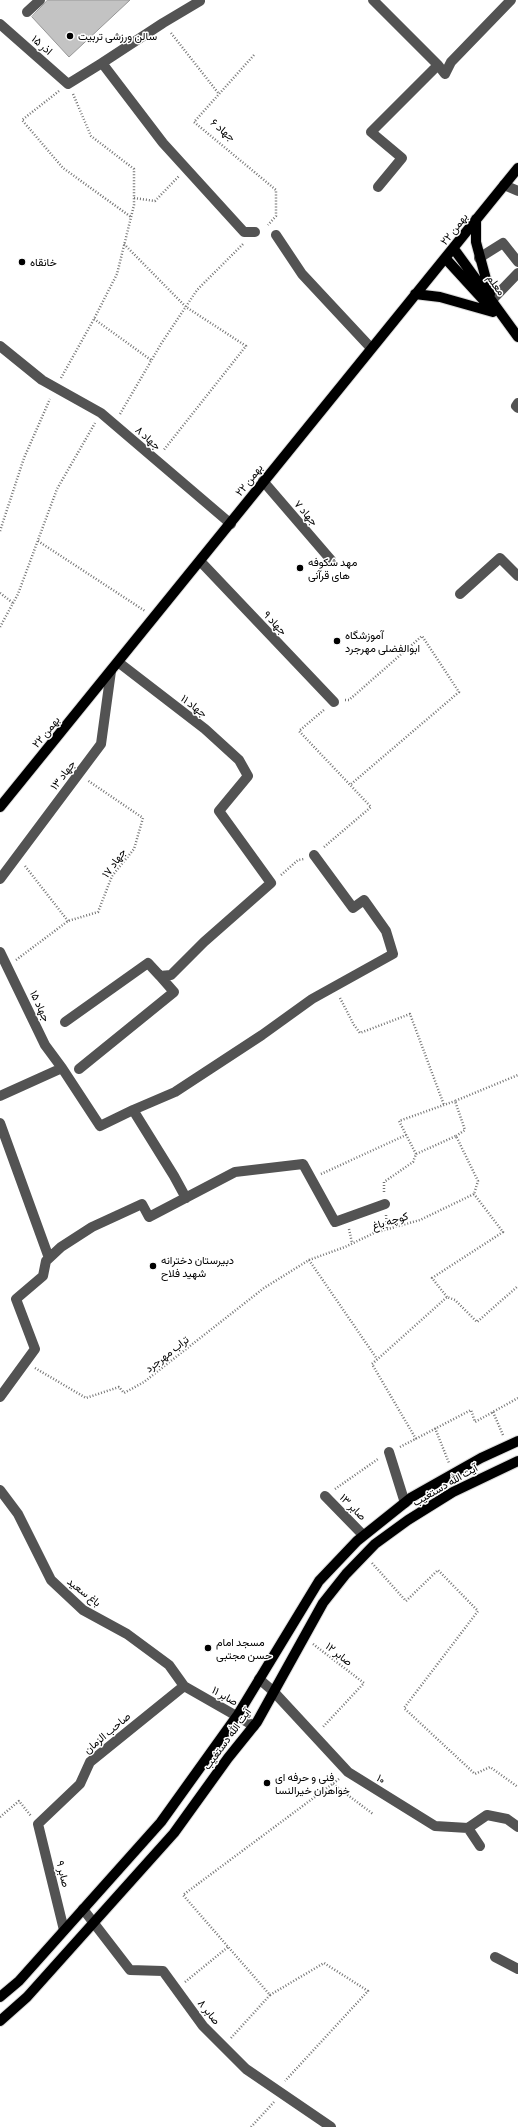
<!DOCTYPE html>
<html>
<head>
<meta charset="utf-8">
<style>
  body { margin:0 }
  canvas { display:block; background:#fff }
</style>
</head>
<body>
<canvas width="518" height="2127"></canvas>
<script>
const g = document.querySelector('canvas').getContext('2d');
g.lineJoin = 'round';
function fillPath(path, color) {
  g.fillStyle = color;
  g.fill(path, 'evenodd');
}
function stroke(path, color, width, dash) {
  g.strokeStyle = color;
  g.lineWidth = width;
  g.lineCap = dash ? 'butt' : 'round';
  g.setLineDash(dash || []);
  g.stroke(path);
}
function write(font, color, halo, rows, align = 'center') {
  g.font = font + ' Barlow,Vazirmatn,sans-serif';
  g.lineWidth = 3;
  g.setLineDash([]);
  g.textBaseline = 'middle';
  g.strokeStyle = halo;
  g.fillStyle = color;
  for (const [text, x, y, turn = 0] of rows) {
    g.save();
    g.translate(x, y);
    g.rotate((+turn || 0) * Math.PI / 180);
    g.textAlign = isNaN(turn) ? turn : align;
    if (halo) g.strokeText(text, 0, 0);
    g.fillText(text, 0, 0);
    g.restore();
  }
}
const building = new Path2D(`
  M 48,0 L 130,0 L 69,57 L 32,17 Z`);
const path = new Path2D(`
  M 171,33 L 219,94
  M 254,55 L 194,122 L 276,190 L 276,216 L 268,225
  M 59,91 L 22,120 L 63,168 L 131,217
  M 134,198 L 155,201 L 179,176
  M 124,244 L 186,307 L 246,346 L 163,451
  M 94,319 L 151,360
  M 61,378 L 94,319 L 117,274 L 134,205 L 134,169 L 91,136 L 73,94
  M 120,414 L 161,344 L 197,290 L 243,244
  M 0,531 L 24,458 L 50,399
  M 38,541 L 145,611
  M 0,593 L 13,603
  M 0,627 L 18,594 L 57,489 L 95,423
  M 345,700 L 349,700 L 422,636 L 459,692 L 350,785
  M 324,847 L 371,807 L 299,731 L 325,709
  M 25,866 L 68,921
  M 281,875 L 298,860 L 304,859
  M 16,960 L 68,921 L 98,912 L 112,876 L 134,849 L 143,818 L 87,780
  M 340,998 L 354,1025 L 360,1033 L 410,1014 L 444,1105
  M 456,1136 L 465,1130 L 455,1101 L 518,1075
  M 416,1154 L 399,1121 L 455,1101
  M 321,1174 L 406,1135
  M 384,1192 L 384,1182 L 413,1162 L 416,1154 L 456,1136 L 478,1181 L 474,1194
  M 386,1215 L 387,1230
  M 349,1229 L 352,1243
  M 309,1260 L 377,1359
  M 447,1297 L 432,1278 L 503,1232 L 474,1194
  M 35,1368 L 86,1398 L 119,1387 L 124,1393 L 144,1382 L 264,1288 L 309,1260 L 345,1247 L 374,1233 L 420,1220 L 474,1194
  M 493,1412 L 503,1435
  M 435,1428 L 449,1463
  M 416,1439 L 372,1364 L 447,1297 L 455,1300 L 477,1322 L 518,1286
  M 400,1447 L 471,1410 L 475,1422 L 518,1398
  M 335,1489 L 378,1459
  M 372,1563 L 406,1601 L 438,1570 L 478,1611 L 404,1708 L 475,1774 L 490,1767 L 518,1787
  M 313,1644 L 364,1683 L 322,1728
  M 333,1784 L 373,1814
  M 0,1817 L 19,1801 L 31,1816
  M 185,1982 L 228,1947
  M 270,1995 L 324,1963 L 368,1991 L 285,2081
  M 231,2038 L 270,1995 L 183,1895 L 339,1779
  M 251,2127 L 274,2102`);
const minor = new Path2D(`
  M 373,0 L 438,65
  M 200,1 L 163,23 L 102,63 L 163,143 L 244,232 L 255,232
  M 27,12 L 40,0
  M 0,24 L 68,84 L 102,63
  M 504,185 L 518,191
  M 378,187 L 402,158 L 371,132 L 438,65 L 445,74 L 451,62 L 511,0
  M 276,235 L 302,274 L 371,348
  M 479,258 L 503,243 L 518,262
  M 492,300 L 518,273
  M 0,346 L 42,380 L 101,413 L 231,524
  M 518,403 L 516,406 L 518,408
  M 263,481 L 331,560
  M 200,561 L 334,702
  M 460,594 L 500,558 L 518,576
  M 0,879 L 101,744 L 111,671
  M 0,952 L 45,1045 L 62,1068
  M 65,1022 L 148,963 L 160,976 L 171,975 L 204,942 L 271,883 L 219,811 L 248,776 L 239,760 L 205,729 L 118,662
  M 79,1069 L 174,992 L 160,976
  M 0,1096 L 62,1068 L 100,1126 L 133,1110 L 174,1176 L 186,1198
  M 133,1110 L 175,1092 L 262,1035 L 312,999 L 393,954 L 386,931 L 364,900 L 353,908 L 314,855
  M 0,1123 L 49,1258
  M 0,1397 L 35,1349 L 16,1299 L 43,1276 L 46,1261 L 61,1247 L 92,1227 L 142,1204 L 149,1217 L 235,1172 L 303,1164 L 335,1222 L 385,1204
  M 389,1452 L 405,1503
  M 0,1490 L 18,1514 L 51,1580 L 83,1610 L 127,1634 L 169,1665 L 184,1686 L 254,1726
  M 325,1496 L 363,1535
  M 259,1679 L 273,1691 L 348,1772 L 435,1826 L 468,1828 L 487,1815 L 507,1819 L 518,1827
  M 468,1828 L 480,1846
  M 83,1909 L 130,1970 L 163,1971 L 203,2026 L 246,2069 L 331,2127
  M 64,1930 L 38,1824 L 80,1784 L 90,1762 L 184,1686
  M 495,1957 L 518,1969`);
const major = new Path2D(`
  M 476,219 L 476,242 L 490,294
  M 454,249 L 518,337
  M 446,259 L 489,306
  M 415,294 L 440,297 L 493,312
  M 0,807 L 518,168
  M 0,1997 L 19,1981 L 161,1822 L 237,1716 L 319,1581 L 357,1541 L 412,1497 L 481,1458 L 518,1441
  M 0,2021 L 27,1997 L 174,1833 L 228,1758 L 257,1722 L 323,1603 L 346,1574 L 375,1544 L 408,1520 L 453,1492 L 518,1461`);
const markers = [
  [70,36,4,"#000"],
  [22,262,4,"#000"],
  [300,568,4,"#000"],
  [337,641,4,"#000"],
  [153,1266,4,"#000"],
  [208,1648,4,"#000"],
  [267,1783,4,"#000"]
];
const poiNames = [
  ["سالن ورزشی تربیت",78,36],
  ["خانقاه",30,262],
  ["مهد شکوفه",308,562],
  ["های قرآنی",308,575],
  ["آموزشگاه",345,635],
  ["ابوالفضلی مهرجرد",345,648],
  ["دبیرستان دخترانه",161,1260],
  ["شهید فلاح",161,1273],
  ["مسجد امام",216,1642],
  ["حسن مجتبی",216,1655],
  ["فنی و حرفه ای",275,1777],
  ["خواهران خیرالنسا",275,1790]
];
const streetNames = [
  ["اذر ۱۵",42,45,41],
  ["جهاد ۶",223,130,40],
  ["۲۲ بهمن",454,229,-52],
  ["معلم",496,285,54],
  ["جهاد ۸",148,438,41],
  ["۲۲ بهمن",249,480,-52],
  ["جهاد ۷",306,513,49],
  ["جهاد ۹",275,623,46],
  ["جهاد ۱۱",194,706,37],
  ["۲۲ بهمن",46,732,-51],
  ["جهاد ۱۳",63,775,-53],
  ["جهاد ۱۷",114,863,-55],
  ["جهاد ۱۵",40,1006,65],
  ["کوچه باغ",390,1221,-17],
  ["تراب مهرجرد",167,1354,-38],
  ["آیت الله دستغیب",445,1485,-30],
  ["صابر ۱۳",353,1507,45],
  ["باغ سعید",84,1592,38],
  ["صابر ۱۲",339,1654,38],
  ["صابر ۱۱",225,1696,30],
  ["صاحب الزمان",107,1733,-40],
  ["آیت الله دستغیب",227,1739,-54],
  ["۱۰",381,1779,32],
  ["صابر ۹",63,1874,76],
  ["صابر ۸",209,2012,51]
];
fillPath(building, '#c3c3c3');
stroke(building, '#979797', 1);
stroke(major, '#dbdbdb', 12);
stroke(path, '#757575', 2.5, [1, 2]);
stroke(minor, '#535353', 10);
stroke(major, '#000', 10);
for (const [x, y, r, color] of markers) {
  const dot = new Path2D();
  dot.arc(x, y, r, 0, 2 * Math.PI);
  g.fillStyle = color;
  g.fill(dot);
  stroke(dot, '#fff', 1.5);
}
write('11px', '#000', '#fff', poiNames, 'left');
write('11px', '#000', '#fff', streetNames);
</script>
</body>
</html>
